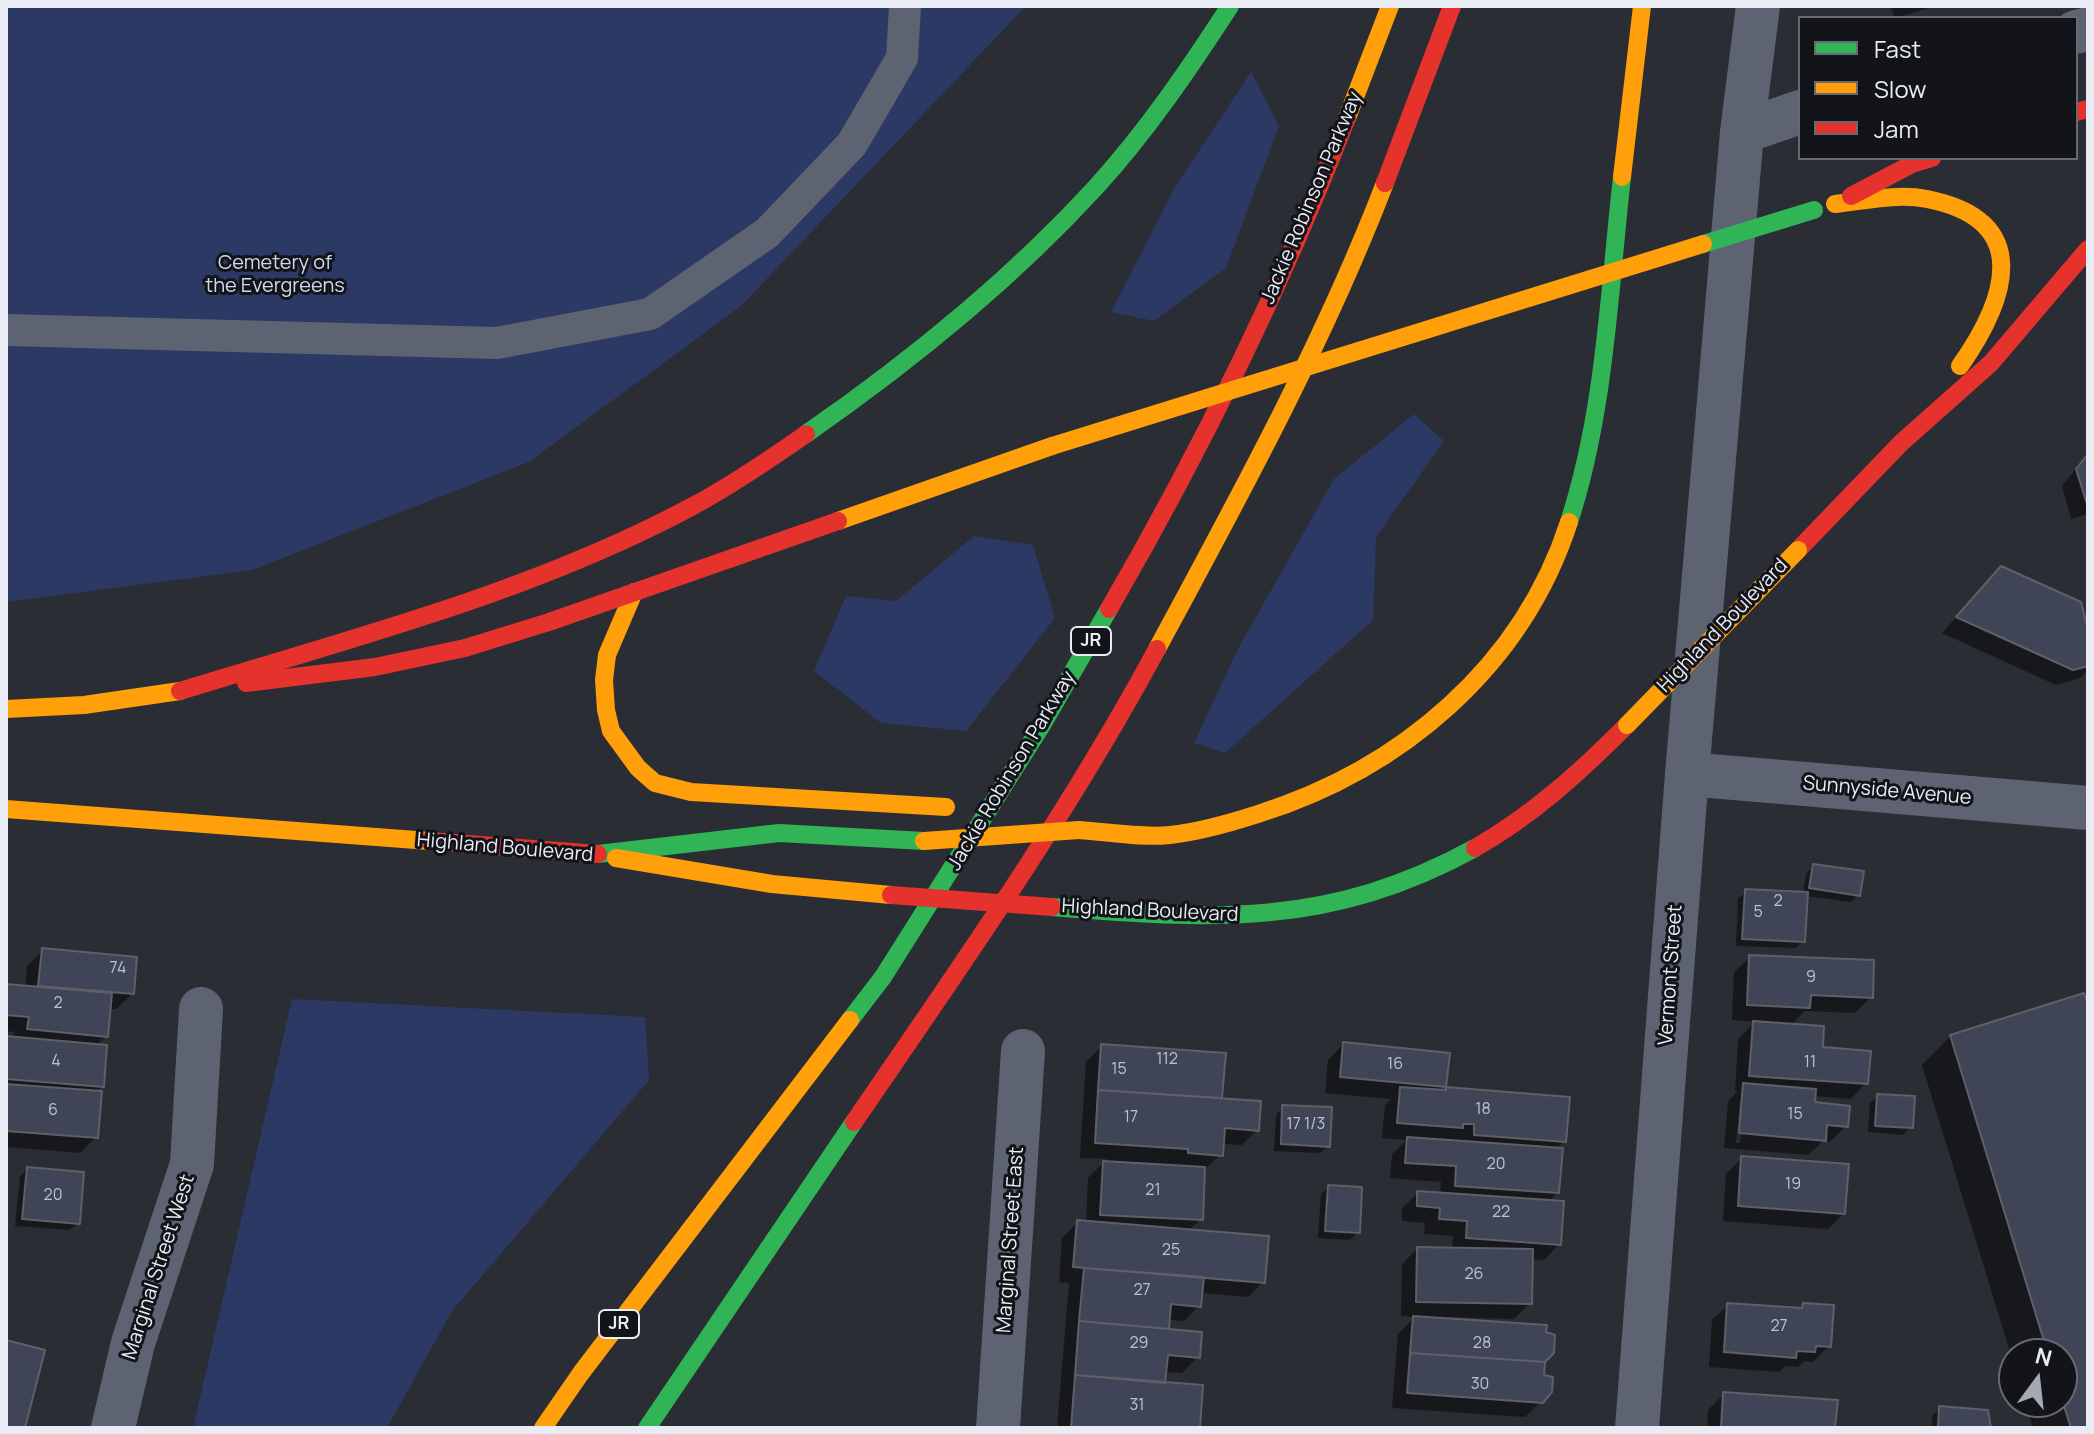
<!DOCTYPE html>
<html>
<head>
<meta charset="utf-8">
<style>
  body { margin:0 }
  #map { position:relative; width:2094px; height:1434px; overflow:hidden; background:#2a2d34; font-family:Manrope,sans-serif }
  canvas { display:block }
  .frame { position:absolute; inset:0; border:8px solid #e9ecf5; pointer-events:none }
  .legend { position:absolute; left:1798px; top:16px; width:280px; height:144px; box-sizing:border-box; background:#121419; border:2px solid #686a71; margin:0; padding:10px 14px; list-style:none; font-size:24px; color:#e9ecf5 }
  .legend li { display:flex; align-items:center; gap:16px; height:40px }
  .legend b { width:40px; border:2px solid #686a71 }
  .north { position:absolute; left:1998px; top:1338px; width:80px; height:80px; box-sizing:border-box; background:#121419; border:2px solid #686a71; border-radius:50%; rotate:15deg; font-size:22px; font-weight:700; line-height:32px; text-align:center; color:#e9ecf5 }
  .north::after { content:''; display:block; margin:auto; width:28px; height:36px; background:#a6a9b1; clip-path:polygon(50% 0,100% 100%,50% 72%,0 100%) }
</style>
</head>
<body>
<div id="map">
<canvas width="2094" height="1434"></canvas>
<div class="frame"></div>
<ul class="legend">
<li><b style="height:10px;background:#30b455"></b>Fast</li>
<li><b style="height:10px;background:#ff9f0a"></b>Slow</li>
<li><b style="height:10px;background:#e5322d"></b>Jam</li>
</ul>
<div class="north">N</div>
</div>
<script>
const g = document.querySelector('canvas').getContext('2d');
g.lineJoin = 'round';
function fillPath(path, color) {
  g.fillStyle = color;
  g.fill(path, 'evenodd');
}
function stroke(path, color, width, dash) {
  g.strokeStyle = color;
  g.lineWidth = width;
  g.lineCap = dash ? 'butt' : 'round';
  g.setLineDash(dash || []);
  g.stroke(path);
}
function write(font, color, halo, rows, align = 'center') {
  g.font = font + ' Manrope,sans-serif';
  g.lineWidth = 6;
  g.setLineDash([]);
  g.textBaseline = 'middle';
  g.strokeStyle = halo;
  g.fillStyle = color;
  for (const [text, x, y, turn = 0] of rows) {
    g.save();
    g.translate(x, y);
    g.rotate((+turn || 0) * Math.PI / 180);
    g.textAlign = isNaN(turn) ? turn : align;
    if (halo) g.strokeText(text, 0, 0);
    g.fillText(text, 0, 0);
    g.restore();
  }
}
const green = new Path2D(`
  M 6,6 L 1026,6 L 741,306 L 529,462 L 252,570 L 6,602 Z
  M 1251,72 L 1279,126 L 1226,268 L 1154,321 L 1111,312 L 1175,187 Z
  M 1414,414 L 1444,441 L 1376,537 L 1373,620 L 1225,753 L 1194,743 L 1239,647 L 1334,479 Z
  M 974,536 L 1033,545 L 1055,618 L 966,731 L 881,723 L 814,671 L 846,596 L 896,601 Z
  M 292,999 L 645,1017 L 649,1080 L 452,1311 L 387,1428 L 193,1428 Z`);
const shadow = new Path2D(`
  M 1890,6 L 1935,6 L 1895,18 Z
  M 2088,453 L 2088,514 L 2071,519 L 2062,486 Z
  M 1986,584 L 2088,636 L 2088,670 L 2080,678 L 2056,685 L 1942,633 Z
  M 1813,866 L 1858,895 L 1851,902 L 1806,896 L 1803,941 L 1796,948 L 1736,946 L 1738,899 L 1746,891 L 1803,894 L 1806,874 Z
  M 43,950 L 132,994 L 116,1009 L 108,1009 L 106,1036 L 96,1046 L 102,1086 L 95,1093 L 96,1137 L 80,1153 L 6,1147 L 6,1038 L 13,1039 L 14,1032 L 6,1031 L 6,986 L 25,987 L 27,966 Z
  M 1750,957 L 1871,997 L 1855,1013 L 1805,1011 L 1790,1026 L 1866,1083 L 1851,1099 L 1814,1096 L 1813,1104 L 1846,1126 L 1830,1142 L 1823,1141 L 1808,1155 L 1724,1148 L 1728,1101 L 1738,1091 L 1735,1091 L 1738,1039 L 1755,1022 L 1732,1020 L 1734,972 ZM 1740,1099 L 1744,1099 L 1740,1143 L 1736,1143 Z
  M 2088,1013 L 2088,1428 L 2033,1428 L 2025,1402 L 2062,1402 L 2062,1354 L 2014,1354 L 2014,1365 L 1922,1065 L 1951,1036 Z
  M 1343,1044 L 1444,1086 L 1435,1096 L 1564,1141 L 1556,1149 L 1558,1192 L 1548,1202 L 1559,1244 L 1544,1260 L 1531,1259 L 1530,1303 L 1514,1319 L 1448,1317 L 1448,1321 L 1543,1361 L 1541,1401 L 1525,1417 L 1392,1408 L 1398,1334 L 1415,1317 L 1401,1316 L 1402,1264 L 1417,1249 L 1452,1249 L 1453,1236 L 1424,1234 L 1425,1223 L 1402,1221 L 1402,1208 L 1418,1193 L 1440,1194 L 1441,1182 L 1390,1178 L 1392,1154 L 1407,1140 L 1382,1138 L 1385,1105 L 1391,1099 L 1325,1093 L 1328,1060 Z
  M 1102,1046 L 1224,1054 L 1220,1100 L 1257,1130 L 1242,1145 L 1222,1144 L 1221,1155 L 1203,1170 L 1201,1219 L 1188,1231 L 1263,1282 L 1248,1297 L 1201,1293 L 1199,1306 L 1184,1321 L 1168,1320 L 1167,1331 L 1198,1357 L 1182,1373 L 1164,1372 L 1163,1385 L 1198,1428 L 1057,1428 L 1069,1283 L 1059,1282 L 1062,1238 L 1078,1222 L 1086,1223 L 1088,1178 L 1107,1159 L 1080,1158 L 1086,1062 Z
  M 1878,1096 L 1911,1127 L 1903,1135 L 1868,1132 L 1870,1103 Z
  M 1283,1107 L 1328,1146 L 1320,1153 L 1274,1151 L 1276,1115 Z
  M 1742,1158 L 1844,1213 L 1828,1229 L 1723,1221 L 1726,1174 Z
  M 27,1169 L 78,1223 L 70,1230 L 15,1226 L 20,1177 Z
  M 1329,1187 L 1358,1232 L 1350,1240 L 1318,1238 L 1321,1194 Z
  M 1728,1305 L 1799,1310 L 1804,1305 L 1829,1346 L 1813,1362 L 1804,1361 L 1798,1367 L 1785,1366 L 1779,1372 L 1709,1367 L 1712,1320 Z
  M 1724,1394 L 1833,1428 L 1707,1428 L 1708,1410 Z
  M 1940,1408 L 1990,1428 L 1932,1428 L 1932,1416 Z`);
const building = new Path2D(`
  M 2088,454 L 2088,504 L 2087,504 L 2076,469 Z
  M 2001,566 L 2081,602 L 2088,629 L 2088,666 L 2073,670 L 1956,617 Z
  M 1813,864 L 1864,871 L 1860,896 L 1809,888 Z
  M 1745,889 L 1808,892 L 1805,942 L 1742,939 Z
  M 42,948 L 137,957 L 134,994 L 38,986 Z
  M 1749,955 L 1874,960 L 1873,998 L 1811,995 L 1810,1008 L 1747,1005 Z
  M 6,984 L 112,993 L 108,1037 L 27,1029 L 29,1017 L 6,1015 Z
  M 2084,993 L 2088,1006 L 2088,1428 L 2071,1428 L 2062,1400 L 2062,1354 L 2048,1354 L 1950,1035 Z
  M 1753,1021 L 1824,1026 L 1823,1047 L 1871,1051 L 1868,1084 L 1749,1076 Z
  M 6,1036 L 107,1045 L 104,1087 L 6,1079 Z
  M 1343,1042 L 1450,1053 L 1446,1087 L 1340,1077 Z
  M 1101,1044 L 1226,1053 L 1222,1098 L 1098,1090 Z
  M 1743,1083 L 1816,1089 L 1815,1102 L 1850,1106 L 1848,1127 L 1827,1125 L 1826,1141 L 1739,1133 Z
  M 6,1084 L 102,1091 L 98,1138 L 6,1131 Z
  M 1400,1087 L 1446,1090 L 1446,1087 L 1570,1097 L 1566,1142 L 1474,1135 L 1474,1124 L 1463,1124 L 1463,1128 L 1397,1123 Z
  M 1098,1090 L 1261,1101 L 1259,1131 L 1225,1128 L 1223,1156 L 1188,1153 L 1188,1149 L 1095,1143 Z
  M 1877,1094 L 1915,1096 L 1913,1128 L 1875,1126 Z
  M 1282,1105 L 1332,1107 L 1330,1147 L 1281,1144 Z
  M 1407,1137 L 1563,1148 L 1559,1193 L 1455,1186 L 1456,1166 L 1405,1163 Z
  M 1741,1156 L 1849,1164 L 1845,1214 L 1738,1206 Z
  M 1103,1161 L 1205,1167 L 1203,1220 L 1100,1215 Z
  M 27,1167 L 84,1172 L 80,1224 L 22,1219 Z
  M 1328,1185 L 1362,1187 L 1360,1233 L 1325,1231 Z
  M 1417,1191 L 1564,1201 L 1561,1245 L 1466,1238 L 1467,1221 L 1439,1219 L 1440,1208 L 1417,1206 Z
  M 1077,1220 L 1269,1236 L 1265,1283 L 1073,1267 Z
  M 1417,1247 L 1533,1249 L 1532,1304 L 1416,1302 Z
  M 1084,1268 L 1204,1277 L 1201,1307 L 1171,1304 L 1169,1329 L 1079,1321 Z
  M 1727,1303 L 1802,1308 L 1803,1303 L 1834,1305 L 1831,1347 L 1816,1346 L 1815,1352 L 1797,1351 L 1796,1358 L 1724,1352 Z
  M 1413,1316 L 1547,1325 L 1546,1332 L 1555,1335 L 1554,1353 L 1545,1362 L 1410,1353 Z
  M 1079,1321 L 1202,1332 L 1200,1358 L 1168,1355 L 1165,1383 L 1075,1375 Z
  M 6,1340 L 45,1350 L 25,1428 L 6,1428 Z
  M 1410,1353 L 1545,1362 L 1544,1375 L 1553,1377 L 1552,1392 L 1543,1403 L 1407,1393 Z
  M 1075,1375 L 1203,1385 L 1200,1428 L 1071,1428 Z
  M 1723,1392 L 1838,1400 L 1835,1428 L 1721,1428 Z
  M 1939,1406 L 1988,1410 L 1991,1428 L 1938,1428 Z`);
const lane = new Path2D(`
  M 6,330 L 497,343 L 650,314 L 767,233 L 852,144 L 902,58 L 905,6`);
const street = new Path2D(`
  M 2076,32 L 2088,29
  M 1742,132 L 1800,112
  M 1687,774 L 2088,808
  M 113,1428 L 133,1343 L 192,1164 L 201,1009
  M 998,1428 L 1023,1051
  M 1637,1428 L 1687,774 L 1742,132 L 1758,6`);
const fast = new Path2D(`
  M 806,434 C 911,361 1010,281 1096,187 C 1147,131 1189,69 1230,6
  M 1569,522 C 1605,412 1609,292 1622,177
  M 598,854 L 779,833 L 924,841
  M 1052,907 C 1212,920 1329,928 1475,848
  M 850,1020 L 883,977 L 1042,725 L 1109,609
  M 647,1428 L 854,1122`);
const slow = new Path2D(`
  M 1347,118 L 1390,6
  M 1622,177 L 1642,6
  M 1835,204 C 1864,201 1897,193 1927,199 C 2034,220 2007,299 1960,366
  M 838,521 L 1052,446
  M 634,592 L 607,655 L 604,680 L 606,710 L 611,731 L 638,768 L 655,783 L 691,792 L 946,807
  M 1157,649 C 1239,497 1323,344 1385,183
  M 6,709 L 84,705 L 180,691
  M 6,809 L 429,841
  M 1079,830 C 1109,832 1140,838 1170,835 C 1199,832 1230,823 1258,814 C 1401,769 1522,667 1569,522
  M 616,858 L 772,884 L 891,895
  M 543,1428 L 581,1373 L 850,1020`);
const jam = new Path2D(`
  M 2076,112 L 2088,109
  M 1385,183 L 1452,6
  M 1851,196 L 1912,164 L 1932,158
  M 1798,550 L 1901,443 L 1991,363 L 2088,249
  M 1109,609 C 1200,452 1281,288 1347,118
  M 246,683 L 375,667 L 465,648 L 549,622 L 838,521
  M 180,691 C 352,638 533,592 693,506 C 732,485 769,460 806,434
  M 429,841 L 598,854
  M 1475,848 C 1533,815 1580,772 1627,725
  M 854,1122 C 960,967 1068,814 1157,649`);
const fastBridge = new Path2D(`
  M 1703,244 L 1814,210`);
const slowBridge = new Path2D(`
  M 1052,446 L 1703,244
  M 1627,725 L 1798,550
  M 924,841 L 1079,830`);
const jamBridge = new Path2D(`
  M 891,895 L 1052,907`);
const numberNames = [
  ["2",1778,902],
  ["5",1758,913],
  ["74",118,969],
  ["9",1811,978],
  ["2",58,1004],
  ["112",1167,1060],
  ["4",56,1062],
  ["11",1810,1063],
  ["16",1395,1065],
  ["15",1119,1070],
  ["18",1483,1110],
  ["6",53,1111],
  ["15",1795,1115],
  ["17",1131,1118],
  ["17 1/3",1306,1125],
  ["20",1496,1165],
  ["19",1793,1185],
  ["21",1153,1191],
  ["20",53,1196],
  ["22",1501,1213],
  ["25",1171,1251],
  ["26",1474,1275],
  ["27",1142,1291],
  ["27",1779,1327],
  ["29",1139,1344],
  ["28",1482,1344],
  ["30",1480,1385],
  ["31",1137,1406]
];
const shields = [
  [1091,641,40],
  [619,1324,40]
];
const shieldNames = [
  ["JR",1091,641],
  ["JR",619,1324]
];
const streetNames = [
  ["Jackie Robinson Parkway",1312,198,-67],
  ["Highland Boulevard",1723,626,-46],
  ["Jackie Robinson Parkway",1012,771,-59],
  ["Sunnyside Avenue",1887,791,5],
  ["Highland Boulevard",505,848,5],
  ["Highland Boulevard",1150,911,3],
  ["Vermont Street",1671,975,-86],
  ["Marginal Street East",1011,1240,-86],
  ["Marginal Street West",159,1267,-72]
];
const parkNames = [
  ["Cemetery of",275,263],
  ["the Evergreens",275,286]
];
fillPath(green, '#2b3964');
fillPath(shadow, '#0007');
fillPath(building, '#3f4557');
stroke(building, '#5e6066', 2);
stroke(lane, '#5d6371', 32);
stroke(street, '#5d6371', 44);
stroke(fast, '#30b455', 18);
stroke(slow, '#ff9f0a', 18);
stroke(jam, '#e5322d', 18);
stroke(fastBridge, '#30b455', 18);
stroke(slowBridge, '#ff9f0a', 18);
stroke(jamBridge, '#e5322d', 18);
write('16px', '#bec2ce', null, numberNames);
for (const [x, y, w] of shields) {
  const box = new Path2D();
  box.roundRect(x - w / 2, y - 14, w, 28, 6);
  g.fillStyle = '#121419';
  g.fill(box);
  stroke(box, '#e9ecf5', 2);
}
write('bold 18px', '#e9ecf5', null, shieldNames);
write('20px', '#e9ecf5', '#121419', streetNames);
write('20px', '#d1d9ef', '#121419', parkNames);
</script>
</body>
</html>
